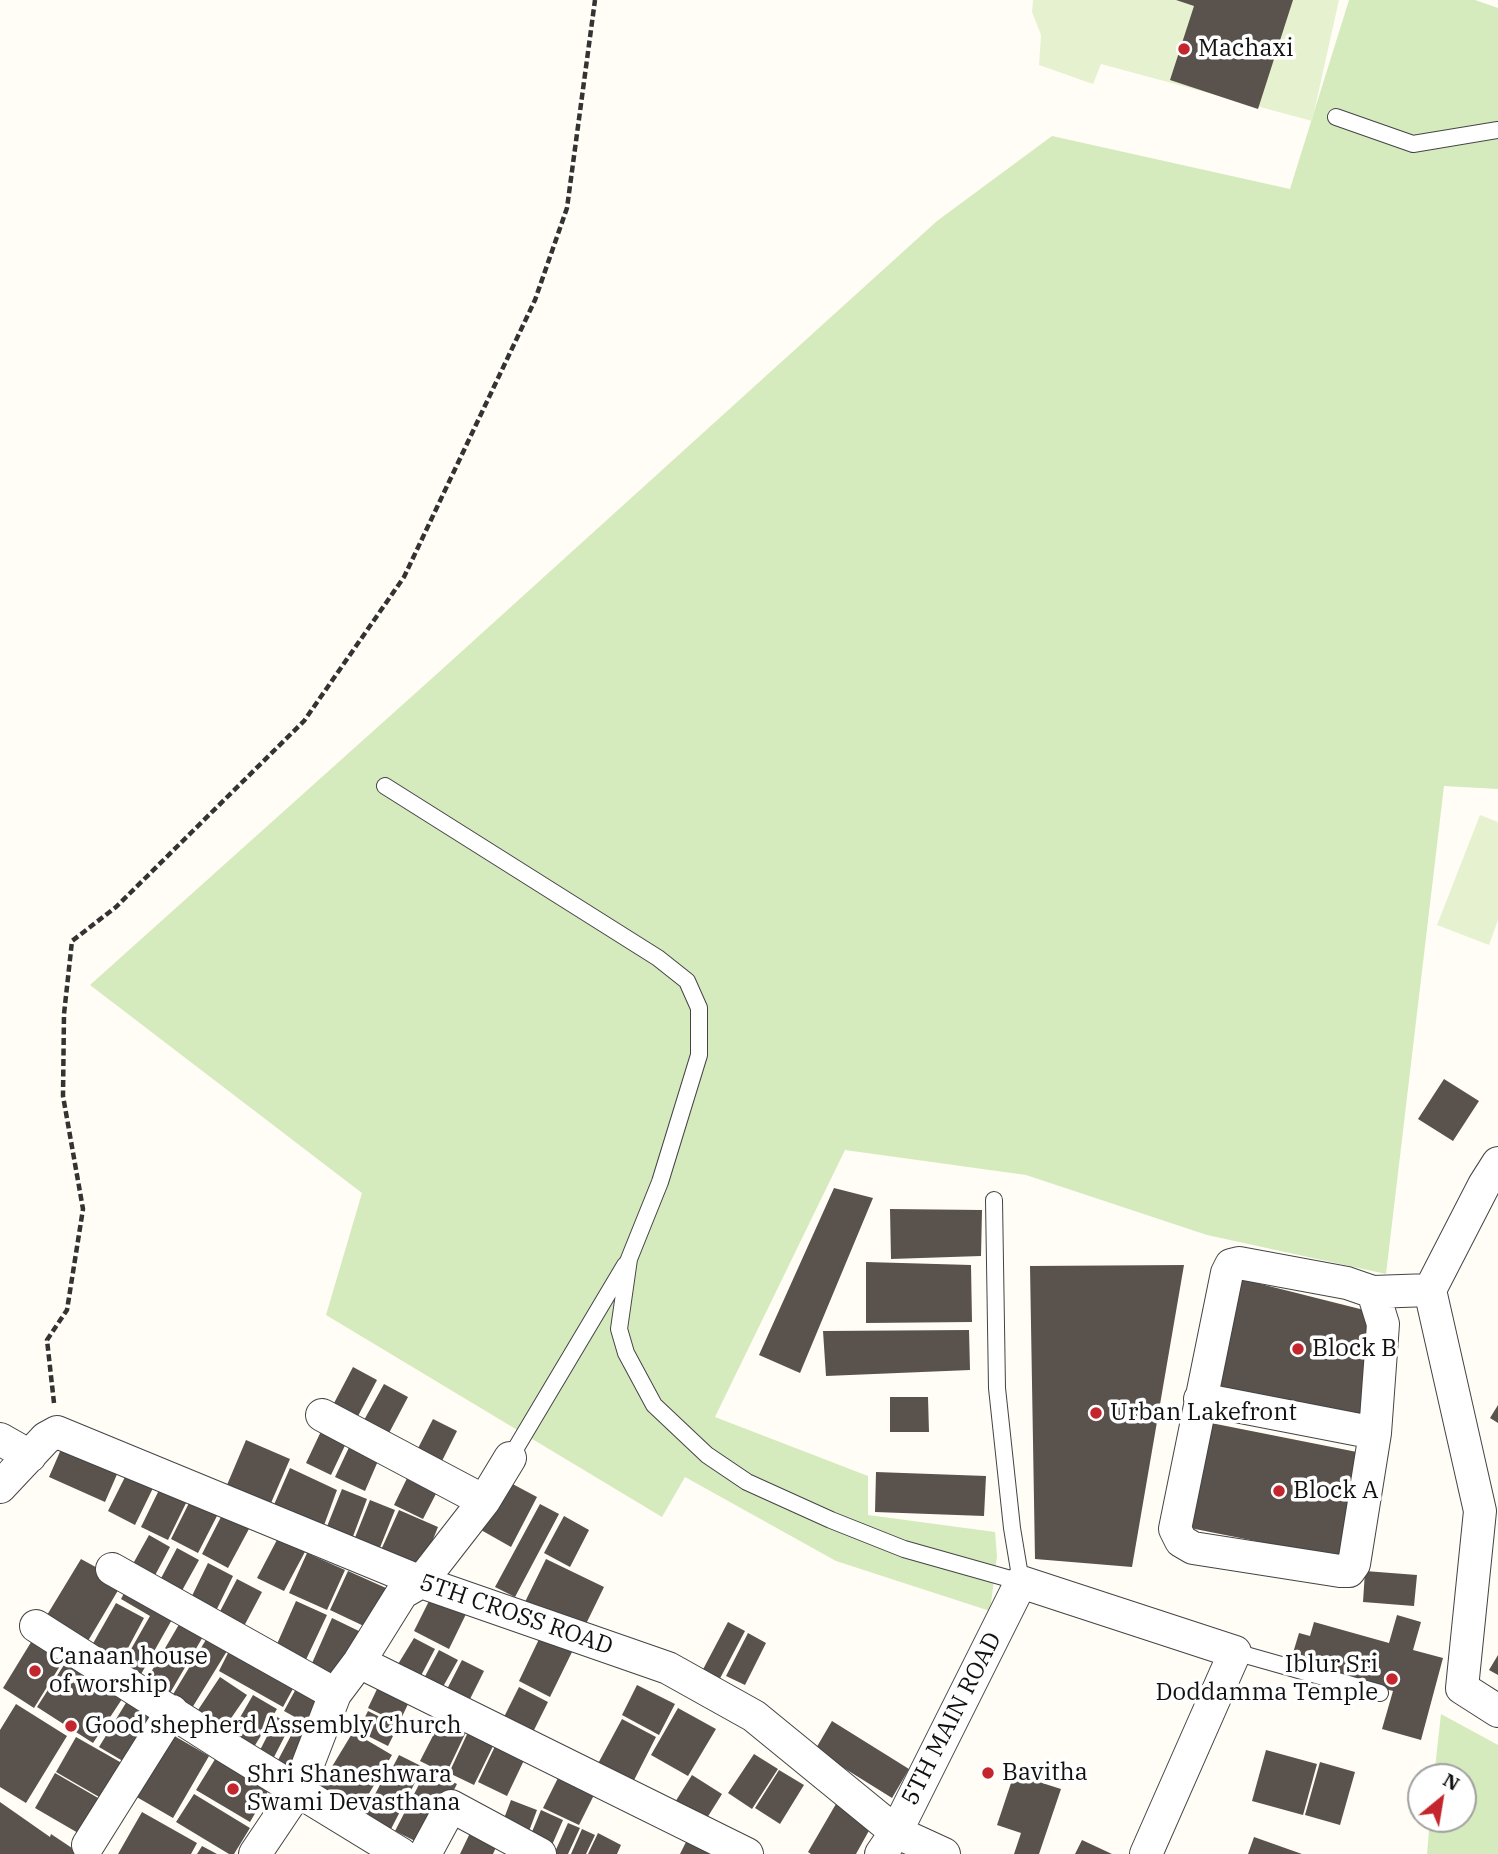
<!DOCTYPE html>
<html>
<head>
<meta charset="utf-8">
<style>
  body { margin:0 }
  #map { position:relative; width:1498px; height:1854px; overflow:hidden; background:#fffdf5; font-family:"IBM Plex Serif",serif }
  canvas { display:block }
  .north { position:absolute; left:1407px; top:1763px; width:70px; height:70px; box-sizing:border-box; background:#fff; border:2px solid #a0a0a0; border-radius:50%; rotate:30deg; font-size:19px; font-weight:700; line-height:28px; text-align:center; color:#111 }
  .north::after { content:''; display:block; margin:auto; width:24px; height:32px; background:#c4262e; clip-path:polygon(50% 0,100% 100%,50% 72%,0 100%) }
</style>
</head>
<body>
<div id="map">
<canvas width="1498" height="1854"></canvas>
<div class="north">N</div>
</div>
<script>
const g = document.querySelector('canvas').getContext('2d');
g.lineJoin = 'round';
function fillPath(path, color) {
  g.fillStyle = color;
  g.fill(path, 'evenodd');
}
function stroke(path, color, width, dash) {
  g.strokeStyle = color;
  g.lineWidth = width;
  g.lineCap = dash ? 'butt' : 'round';
  g.setLineDash(dash || []);
  g.stroke(path);
}
function write(font, color, halo, rows, align = 'center') {
  g.font = font + ' "IBM Plex Serif",serif';
  g.lineWidth = 7;
  g.setLineDash([]);
  g.textBaseline = 'middle';
  g.strokeStyle = halo;
  g.fillStyle = color;
  for (const [text, x, y, turn = 0] of rows) {
    g.save();
    g.translate(x, y);
    g.rotate((+turn || 0) * Math.PI / 180);
    g.textAlign = isNaN(turn) ? turn : align;
    if (halo) g.strokeText(text, 0, 0);
    g.fillText(text, 0, 0);
    g.restore();
  }
}
const green = new Path2D(`
  M 1349,0 L 1475,0 L 1498,8 L 1498,789 L 1444,786 L 1386,1274 L 1207,1235 L 1026,1175 L 845,1150 L 715,1417 L 868,1476 L 868,1515 L 995,1532 L 997,1556 L 990,1611 L 836,1561 L 685,1477 L 662,1517 L 326,1315 L 362,1193 L 90,985 L 439,672 L 937,221 L 1052,136 L 1290,189 Z
  M 1441,1714 L 1498,1745 L 1498,1854 L 1427,1854 L 1430,1819 L 1463,1819 L 1463,1777 L 1434,1777 Z`);
const pitch = new Path2D(`
  M 1033,0 L 1339,0 L 1312,121 L 1101,64 L 1093,84 L 1039,65 L 1041,35 L 1032,12 Z
  M 1480,815 L 1498,822 L 1498,920 L 1489,945 L 1437,925 Z`);
const building = new Path2D(`
  M 1176,0 L 1293,0 L 1258,109 L 1170,80 L 1194,6 Z
  M 1444,1079 L 1479,1101 L 1453,1141 L 1418,1119 Z
  M 834,1188 L 873,1198 L 800,1373 L 759,1355 Z
  M 890,1209 L 982,1210 L 981,1256 L 891,1259 Z
  M 866,1262 L 971,1265 L 972,1322 L 866,1323 Z
  M 1184,1265 L 1132,1567 L 1035,1559 L 1030,1266 Z
  M 1241,1279 L 1368,1311 L 1370,1417 L 1220,1387 Z
  M 969,1330 L 970,1370 L 826,1376 L 823,1331 Z
  M 353,1367 L 377,1380 L 357,1418 L 333,1405 Z
  M 384,1384 L 408,1397 L 388,1435 L 363,1422 Z
  M 890,1397 L 928,1397 L 929,1432 L 890,1432 Z
  M 1498,1405 L 1498,1423 L 1490,1418 Z
  M 433,1419 L 457,1431 L 437,1471 L 414,1456 Z
  M 1211,1423 L 1367,1454 L 1346,1559 L 1190,1528 Z
  M 324,1425 L 349,1437 L 331,1475 L 306,1463 Z
  M 246,1440 L 290,1459 L 268,1510 L 224,1492 Z
  M 352,1441 L 381,1454 L 365,1491 L 335,1477 Z
  M 62,1447 L 118,1472 L 105,1502 L 49,1477 Z
  M 290,1468 L 337,1490 L 323,1528 L 273,1507 Z
  M 411,1470 L 440,1486 L 423,1519 L 394,1505 Z
  M 876,1472 L 986,1476 L 984,1516 L 875,1512 Z
  M 127,1473 L 154,1486 L 135,1525 L 108,1511 Z
  M 507,1481 L 537,1497 L 511,1547 L 481,1530 Z
  M 160,1488 L 187,1501 L 168,1540 L 141,1527 Z
  M 342,1489 L 367,1499 L 352,1539 L 326,1529 Z
  M 370,1500 L 395,1510 L 379,1550 L 354,1540 Z
  M 190,1501 L 218,1514 L 198,1553 L 171,1539 Z
  M 540,1504 L 559,1514 L 515,1597 L 495,1587 Z
  M 399,1510 L 438,1527 L 422,1567 L 381,1550 Z
  M 223,1513 L 250,1527 L 228,1568 L 202,1554 Z
  M 564,1516 L 589,1530 L 570,1567 L 544,1553 Z
  M 149,1535 L 170,1547 L 151,1583 L 129,1571 Z
  M 279,1536 L 306,1550 L 284,1591 L 257,1578 Z
  M 177,1548 L 199,1560 L 179,1596 L 158,1584 Z
  M 307,1553 L 345,1570 L 327,1610 L 289,1593 Z
  M 81,1559 L 123,1582 L 85,1646 L 44,1620 Z
  M 546,1559 L 604,1587 L 585,1626 L 553,1611 L 550,1617 L 524,1604 Z
  M 208,1563 L 233,1576 L 214,1615 L 189,1602 Z
  M 348,1571 L 386,1588 L 368,1628 L 330,1610 Z
  M 1365,1571 L 1417,1575 L 1414,1606 L 1363,1602 Z
  M 237,1579 L 262,1592 L 242,1630 L 217,1617 Z
  M 130,1582 L 178,1609 L 140,1676 L 122,1665 L 150,1616 L 121,1599 Z
  M 433,1593 L 468,1610 L 449,1649 L 414,1631 Z
  M 296,1601 L 327,1615 L 303,1666 L 273,1653 Z
  M 116,1603 L 144,1618 L 120,1663 L 91,1647 Z
  M 1397,1615 L 1421,1622 L 1413,1650 L 1443,1658 L 1421,1740 L 1382,1729 L 1393,1691 L 1303,1667 L 1305,1656 L 1293,1653 L 1299,1633 L 1310,1636 L 1314,1622 L 1389,1643 Z
  M 332,1618 L 363,1633 L 339,1684 L 309,1670 Z
  M 181,1621 L 204,1635 L 170,1693 L 147,1679 Z
  M 728,1622 L 745,1631 L 716,1686 L 699,1677 Z
  M 748,1633 L 766,1643 L 745,1685 L 726,1676 Z
  M 36,1634 L 68,1653 L 34,1708 L 3,1688 Z
  M 540,1637 L 572,1652 L 550,1697 L 519,1681 Z
  M 207,1638 L 227,1651 L 192,1708 L 172,1696 Z
  M 414,1638 L 435,1649 L 415,1687 L 392,1674 Z
  M 230,1649 L 295,1685 L 283,1707 L 219,1671 Z
  M 439,1650 L 458,1660 L 440,1692 L 422,1682 Z
  M 71,1654 L 128,1690 L 93,1743 L 37,1707 Z
  M 1498,1655 L 1498,1675 L 1489,1670 Z
  M 462,1660 L 484,1671 L 467,1705 L 445,1693 Z
  M 220,1677 L 247,1695 L 223,1730 L 196,1713 Z
  M 298,1685 L 327,1700 L 313,1727 L 284,1711 Z
  M 637,1685 L 675,1704 L 659,1735 L 622,1715 Z
  M 378,1687 L 409,1702 L 399,1723 L 368,1708 Z
  M 519,1687 L 548,1702 L 528,1742 L 499,1727 Z
  M 132,1693 L 165,1713 L 133,1767 L 99,1747 Z
  M 253,1695 L 277,1709 L 254,1747 L 231,1733 Z
  M 16,1704 L 67,1736 L 26,1803 L 0,1787 L 0,1730 Z
  M 678,1708 L 716,1729 L 688,1776 L 651,1755 Z
  M 368,1711 L 398,1726 L 388,1746 L 358,1731 Z
  M 277,1717 L 291,1724 L 272,1761 L 258,1754 Z
  M 622,1719 L 656,1737 L 629,1790 L 594,1771 Z
  M 441,1720 L 466,1732 L 446,1774 L 420,1761 Z
  M 832,1721 L 909,1769 L 892,1798 L 815,1750 Z
  M 296,1726 L 309,1733 L 290,1770 L 277,1762 Z
  M 164,1730 L 209,1756 L 173,1818 L 128,1792 Z
  M 469,1730 L 495,1742 L 474,1785 L 449,1773 Z
  M 353,1732 L 392,1755 L 358,1812 L 319,1788 Z
  M 76,1737 L 127,1766 L 106,1801 L 56,1772 Z
  M 498,1740 L 527,1754 L 507,1796 L 478,1782 Z
  M 1266,1750 L 1317,1764 L 1303,1815 L 1252,1801 Z
  M 754,1754 L 778,1769 L 752,1809 L 728,1793 Z
  M 399,1755 L 423,1767 L 391,1829 L 364,1815 L 381,1783 L 384,1784 Z
  M 217,1756 L 270,1788 L 250,1822 L 196,1790 Z
  M 1320,1762 L 1355,1772 L 1340,1825 L 1305,1815 Z
  M 427,1769 L 457,1784 L 425,1846 L 395,1831 Z
  M 562,1770 L 598,1787 L 579,1825 L 543,1808 Z
  M 779,1770 L 804,1785 L 780,1824 L 755,1808 Z
  M 55,1773 L 105,1802 L 85,1837 L 35,1808 Z
  M 1014,1774 L 1061,1789 L 1039,1854 L 1014,1854 L 1021,1833 L 997,1825 Z
  M 692,1775 L 722,1794 L 702,1826 L 672,1807 Z
  M 194,1794 L 250,1828 L 234,1854 L 229,1854 L 176,1822 Z
  M 840,1797 L 876,1818 L 856,1854 L 811,1854 L 808,1852 Z
  M 511,1800 L 537,1810 L 526,1839 L 500,1829 Z
  M 0,1802 L 50,1837 L 51,1834 L 81,1854 L 0,1854 Z
  M 541,1810 L 563,1820 L 548,1854 L 527,1844 Z
  M 142,1812 L 197,1843 L 191,1854 L 118,1854 Z
  M 568,1823 L 580,1828 L 568,1854 L 554,1854 Z
  M 582,1829 L 595,1835 L 586,1854 L 571,1854 Z
  M 470,1833 L 497,1845 L 493,1854 L 460,1854 Z
  M 598,1833 L 621,1845 L 617,1854 L 588,1854 Z
  M 689,1836 L 724,1854 L 680,1854 Z
  M 1254,1837 L 1302,1854 L 1248,1854 Z
  M 1082,1840 L 1112,1854 L 1075,1854 Z
  M 202,1846 L 217,1854 L 197,1854 Z`);
const path = new Path2D(`
  M 54,1403 L 47,1340 L 67,1310 L 83,1209 L 63,1096 L 64,1014 L 72,941 L 116,907 L 304,721 L 404,577 L 535,300 L 567,208 L 595,0`);
const service = new Path2D(`
  M 1336,117 L 1413,144 L 1498,130
  M 385,786 L 658,958 L 687,981 L 699,1008 L 699,1055 L 660,1182 L 629,1259 L 619,1329 L 626,1353 L 654,1405 L 707,1455 L 747,1482 L 831,1520 L 904,1549 L 1021,1582 L 1012,1528 L 997,1388 L 994,1200
  M 510,1458 L 625,1265
  M 1235,1652 L 1380,1693`);
const minor = new Path2D(`
  M 1498,1163 L 1484,1185 L 1430,1290 L 1480,1511 L 1462,1688 L 1498,1711
  M 1239,1263 L 1347,1283 L 1373,1292 L 1383,1324 L 1375,1433 L 1354,1564 L 1349,1571 L 1340,1571 L 1193,1548 L 1181,1541 L 1175,1529 L 1227,1273 L 1231,1265 Z
  M 1373,1292 L 1430,1290
  M 1200,1399 L 1375,1433
  M 322,1415 L 484,1501
  M 0,1439 L 30,1456
  M 0,1487 L 46,1438 L 57,1432 L 421,1582 L 668,1668 L 754,1716 L 896,1832 L 944,1854
  M 112,1569 L 335,1694
  M 36,1626 L 226,1747 L 401,1854
  M 359,1662 L 747,1854
  M 88,1845 L 172,1711
  M 255,1854 L 298,1790 L 335,1694 L 359,1662 L 402,1593 L 421,1582 L 484,1501 L 510,1458
  M 425,1854 L 451,1806 L 540,1854
  M 881,1854 L 896,1832 L 1021,1582 L 1235,1652 L 1146,1854`);
const markers = [
  [1184,49,7,"#c4262e"],
  [1298,1349,7,"#c4262e"],
  [1096,1413,7,"#c4262e"],
  [1279,1491,7,"#c4262e"],
  [35,1671,7,"#c4262e"],
  [1392,1679,7,"#c4262e"],
  [71,1726,7,"#c4262e"],
  [988,1773,7,"#c4262e"],
  [233,1789,7,"#c4262e"]
];
const poiNames = [
  ["Machaxi",1198,49],
  ["Block B",1312,1349],
  ["Urban Lakefront",1110,1413],
  ["Block A",1293,1491],
  ["Canaan house",49,1657],
  ["of worship",49,1685],
  ["Iblur Sri",1378,1665,"right"],
  ["Doddamma Temple",1378,1693,"right"],
  ["Good shepherd Assembly Church",85,1726],
  ["Bavitha",1002,1773],
  ["Shri Shaneshwara",247,1775],
  ["Swami Devasthana",247,1803]
];
const streetNames = [
  ["5TH CROSS ROAD",516,1615,19],
  ["5TH MAIN ROAD",952,1719,-63]
];
fillPath(green, '#d5ebbd');
fillPath(pitch, '#e6f2cf');
fillPath(building, '#5a524d');
stroke(service, '#444', 18);
stroke(minor, '#444', 34);
stroke(path, '#333', 4.5, [7, 3.5]);
stroke(service, '#fff', 16);
stroke(minor, '#fff', 32);
for (const [x, y, r, color] of markers) {
  const dot = new Path2D();
  dot.arc(x, y, r, 0, 2 * Math.PI);
  g.fillStyle = color;
  g.fill(dot);
  stroke(dot, '#fff', 2.5);
}
write('24px', '#111', '#fff', poiNames, 'left');
write('24px', '#111', '#fff', streetNames);
</script>
</body>
</html>
